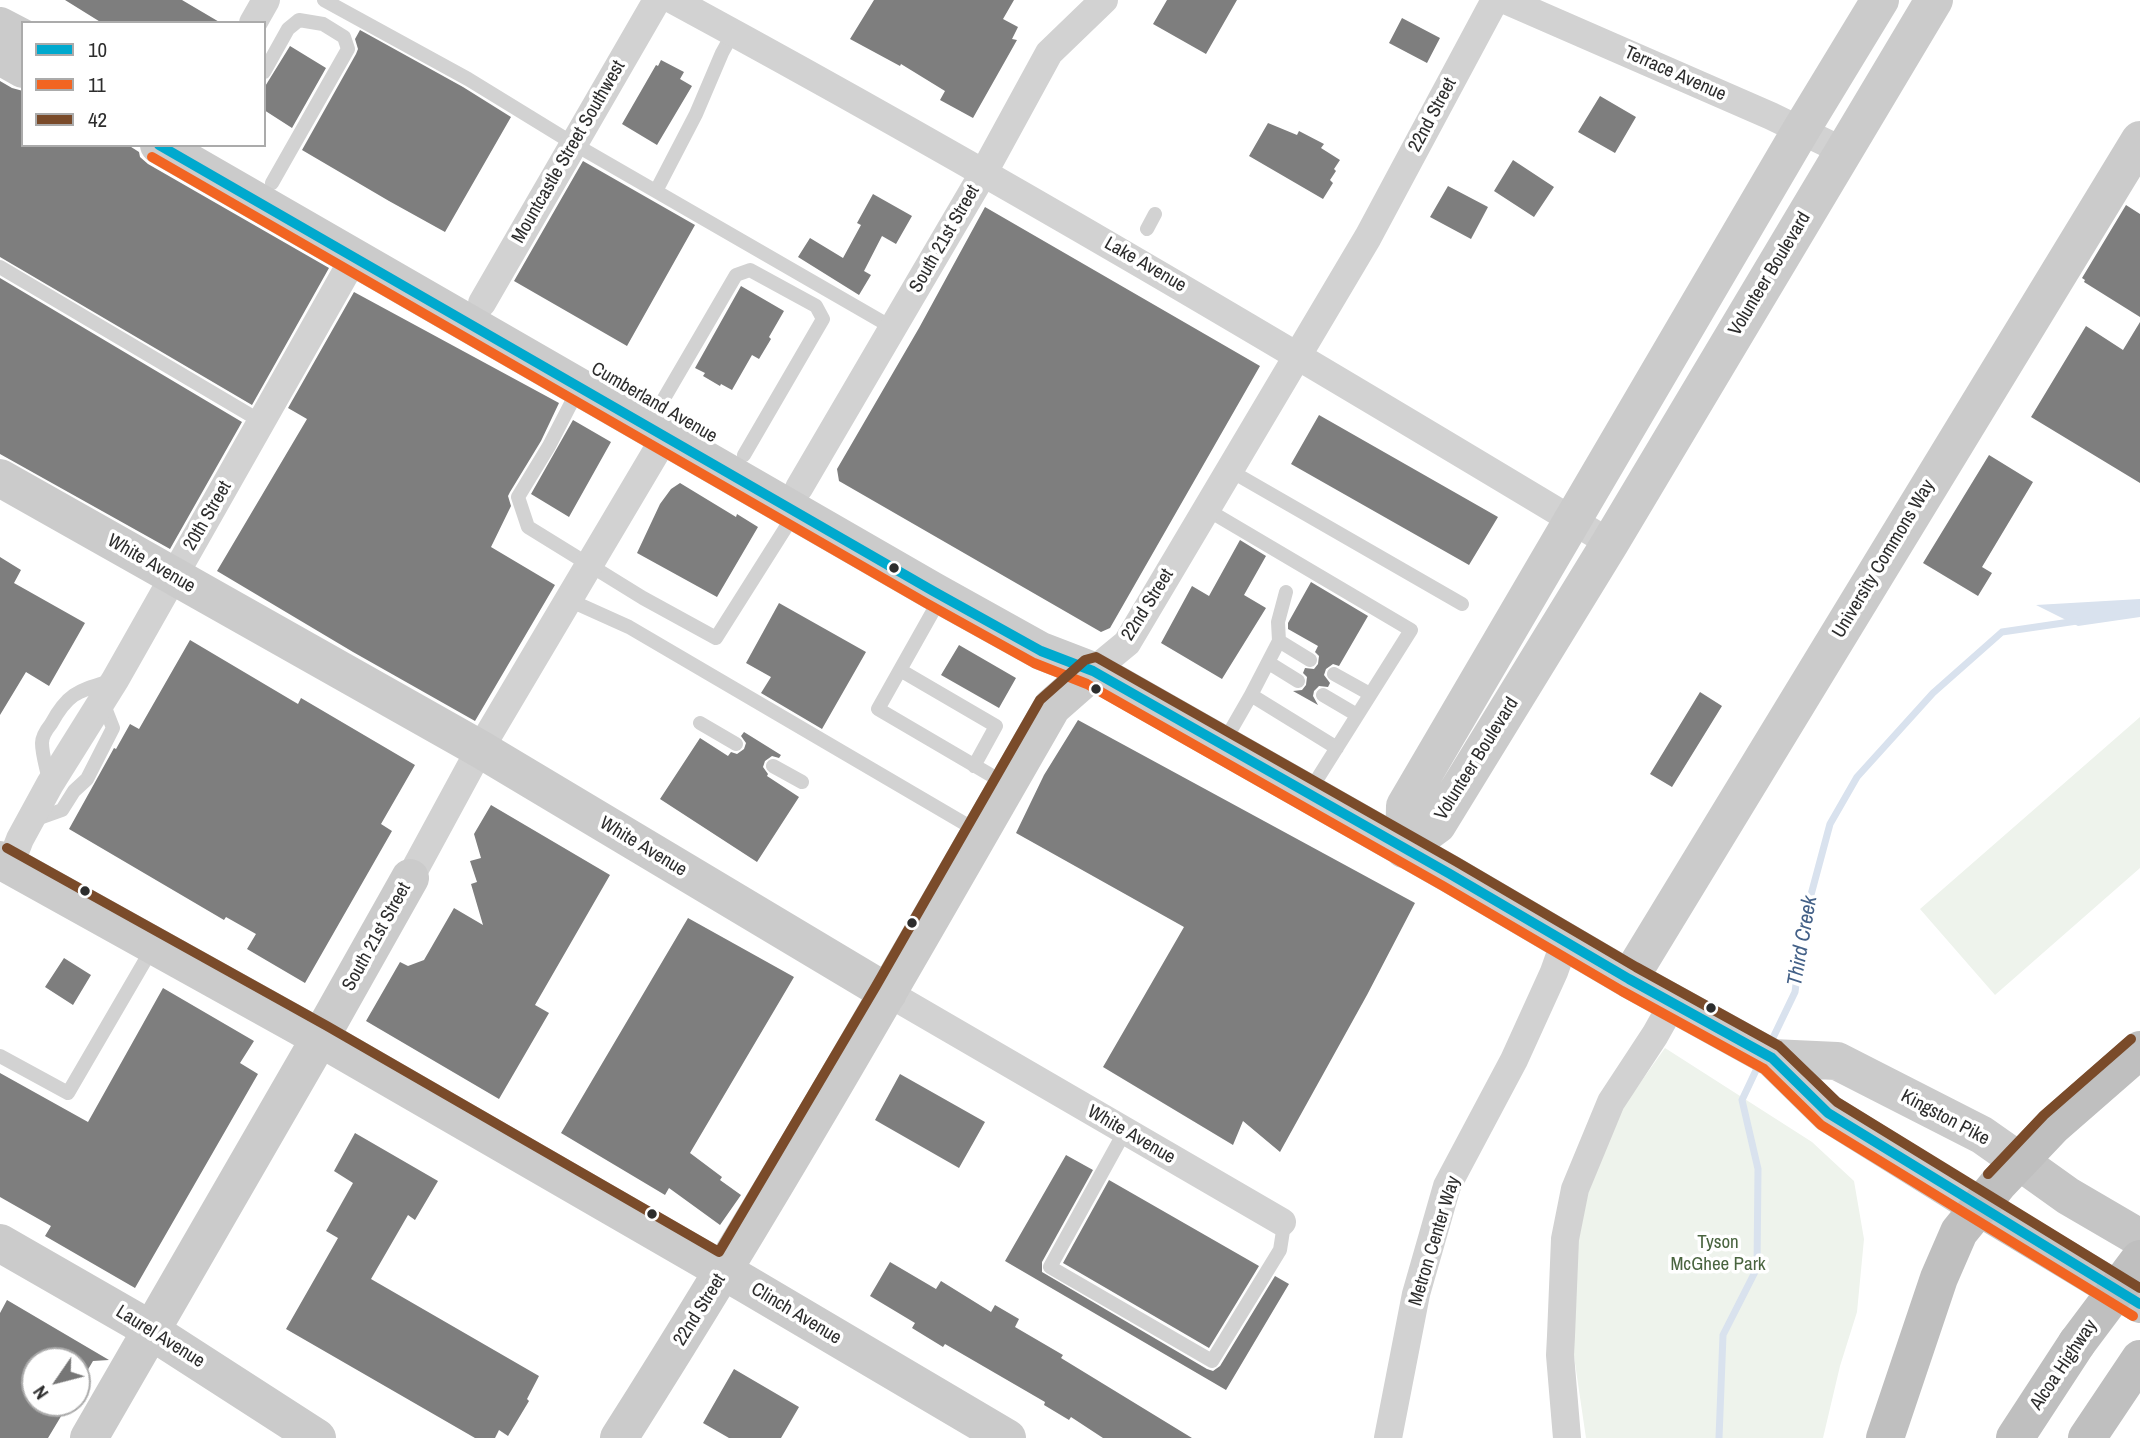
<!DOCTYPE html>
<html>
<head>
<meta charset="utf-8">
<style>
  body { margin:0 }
  #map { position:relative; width:2140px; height:1438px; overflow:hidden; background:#fff; font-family:"Archivo Narrow",sans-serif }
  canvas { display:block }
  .legend { position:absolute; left:21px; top:21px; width:245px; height:126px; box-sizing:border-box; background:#fff; border:2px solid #ababab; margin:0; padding:9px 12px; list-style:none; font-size:21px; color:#2d2d2d }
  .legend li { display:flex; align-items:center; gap:14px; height:35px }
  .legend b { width:35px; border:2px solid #ababab }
  .north { position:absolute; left:21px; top:1347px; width:70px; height:70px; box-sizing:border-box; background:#fff; border:2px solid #ababab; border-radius:50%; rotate:235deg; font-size:19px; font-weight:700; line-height:28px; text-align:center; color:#2d2d2d }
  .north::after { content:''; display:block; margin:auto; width:24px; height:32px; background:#767676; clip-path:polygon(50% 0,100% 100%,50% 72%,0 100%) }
</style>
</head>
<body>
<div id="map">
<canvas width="2140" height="1438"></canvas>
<ul class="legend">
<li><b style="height:9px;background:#00a9ce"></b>10</li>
<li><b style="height:9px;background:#f26522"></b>11</li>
<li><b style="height:9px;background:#7a4b2a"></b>42</li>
</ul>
<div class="north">N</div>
</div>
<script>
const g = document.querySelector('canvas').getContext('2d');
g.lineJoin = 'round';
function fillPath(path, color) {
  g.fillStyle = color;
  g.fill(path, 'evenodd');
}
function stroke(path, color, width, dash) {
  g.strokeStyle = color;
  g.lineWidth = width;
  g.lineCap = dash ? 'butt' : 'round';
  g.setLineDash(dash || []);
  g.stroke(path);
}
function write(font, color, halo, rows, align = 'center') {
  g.font = font + ' "Archivo Narrow",sans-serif';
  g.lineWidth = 7;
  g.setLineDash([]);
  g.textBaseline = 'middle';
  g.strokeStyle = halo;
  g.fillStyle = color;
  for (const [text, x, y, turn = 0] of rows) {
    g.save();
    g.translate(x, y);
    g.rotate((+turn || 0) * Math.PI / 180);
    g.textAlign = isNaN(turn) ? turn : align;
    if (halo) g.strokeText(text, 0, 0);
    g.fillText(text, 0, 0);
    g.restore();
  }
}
const green = new Path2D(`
  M 2140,717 L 2140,868 L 1995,995 L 1920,909 Z
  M 1665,1048 L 1812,1142 L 1854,1181 L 1864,1239 L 1857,1312 L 1840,1366 L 1823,1438 L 1586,1438 L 1571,1336 L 1575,1225 L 1610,1125 Z`);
const water = new Path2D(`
  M 2140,599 L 2140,617 L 2078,626 L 2036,605 Z`);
const stream = new Path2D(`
  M 1770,1044 L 1795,992 L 1805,917 L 1830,824 L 1857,777 L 1933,693 L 2002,632 L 2077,621
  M 1719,1438 L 1723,1335 L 1757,1268 L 1758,1169 L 1742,1100 L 1759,1064`);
const building = new Path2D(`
  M 65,0 L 182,0 L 221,23 L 102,23 Z
  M 874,0 L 1014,0 L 1003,19 L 1018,27 L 1012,39 L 1017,40 L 973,118 L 940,100 L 945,91 L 901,64 L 900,66 L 850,39 Z
  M 1167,0 L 1237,0 L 1206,54 L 1153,24 Z
  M 1402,18 L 1440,38 L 1427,63 L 1389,43 Z
  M 360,30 L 463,87 L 511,117 L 445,232 L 389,201 L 302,150 L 356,54 L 358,49 L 355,39 Z
  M 290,46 L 326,68 L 292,128 L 264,110 L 264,88 Z
  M 661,60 L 684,72 L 680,79 L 692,86 L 657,145 L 622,124 L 656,65 L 658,66 Z
  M 0,81 L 12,88 L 23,91 L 23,145 L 128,145 L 139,152 L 140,157 L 148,164 L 329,268 L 252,405 L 0,257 Z
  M 1600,96 L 1636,117 L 1615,153 L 1578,132 Z
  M 1268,123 L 1297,135 L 1299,131 L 1324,144 L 1321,148 L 1340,160 L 1334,169 L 1336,171 L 1330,180 L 1333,183 L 1323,199 L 1249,156 Z
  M 1513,160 L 1554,187 L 1534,217 L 1494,191 Z
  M 583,161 L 695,225 L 627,346 L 514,281 Z
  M 1448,186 L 1488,207 L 1471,239 L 1430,217 Z
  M 873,194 L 912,216 L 896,244 L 882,236 L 864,271 L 871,275 L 859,295 L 798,257 L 810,238 L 843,258 L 861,225 L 857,223 Z
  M 2126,205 L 2140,214 L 2140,317 L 2084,282 L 2085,280 L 2082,278 Z
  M 985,207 L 1260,366 L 1110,628 L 1101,632 L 839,481 L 837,469 L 919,328 Z
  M 0,278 L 242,422 L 170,549 L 0,454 Z
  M 741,286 L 784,311 L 769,337 L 771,339 L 759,359 L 752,355 L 732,390 L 721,384 L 720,386 L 703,376 L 705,373 L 695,368 Z
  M 354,292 L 559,403 L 541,441 L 510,492 L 508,496 L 511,506 L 491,547 L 555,585 L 475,721 L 353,652 L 217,571 L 307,419 L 288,408 Z
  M 2140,322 L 2140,483 L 2031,417 L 2086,326 L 2123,350 Z
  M 1319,415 L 1498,517 L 1469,565 L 1291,464 Z
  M 573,420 L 611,442 L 569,517 L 531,494 Z
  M 1989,455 L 2033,482 L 1982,567 L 1992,573 L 1978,596 L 1923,563 Z
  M 680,483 L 736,517 L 737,514 L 758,527 L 717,597 L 637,553 L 660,504 L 671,489 Z
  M 1240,540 L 1266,556 L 1244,595 L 1266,608 L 1222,679 L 1161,643 L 1192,586 L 1209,596 Z
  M 0,557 L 21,570 L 14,583 L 85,623 L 49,686 L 26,672 L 0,715 Z
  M 1311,582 L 1368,616 L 1339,666 L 1333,664 L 1326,669 L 1324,675 L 1330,683 L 1328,687 L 1319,686 L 1314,691 L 1313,696 L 1318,705 L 1293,691 L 1302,690 L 1306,685 L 1307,677 L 1303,673 L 1305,668 L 1314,669 L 1318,664 L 1319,656 L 1315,652 L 1318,646 L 1288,629 L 1288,623 Z
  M 779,603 L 866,652 L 822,729 L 761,693 L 771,677 L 746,663 Z
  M 190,640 L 298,704 L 301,698 L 415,765 L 381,824 L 392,831 L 305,983 L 247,949 L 256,934 L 226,917 L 224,920 L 69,829 L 114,748 L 116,749 L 130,724 L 139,729 Z
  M 959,645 L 1016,678 L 999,708 L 941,675 Z
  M 1700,692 L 1722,706 L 1672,787 L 1650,774 Z
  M 1078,720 L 1415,903 L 1367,995 L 1280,1152 L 1243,1121 L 1233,1145 L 1103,1067 L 1184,927 L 1016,833 L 1044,775 Z
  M 744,732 L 781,755 L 779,758 L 772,756 L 765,761 L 763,767 L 768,774 L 767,776 L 799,797 L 757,862 L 660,799 L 700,738 L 728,756 L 731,752 L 737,754 L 744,749 L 746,743 L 741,736 Z
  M 491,805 L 610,875 L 535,1005 L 549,1013 L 499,1099 L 366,1021 L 400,962 L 408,966 L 424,960 L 454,908 L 483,925 L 471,884 L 477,882 L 470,861 L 481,858 L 474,834 Z
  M 688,918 L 794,977 L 690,1153 L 722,1177 L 720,1180 L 741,1195 L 720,1225 L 669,1188 L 665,1195 L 561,1133 Z
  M 64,958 L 91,975 L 73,1005 L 45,987 Z
  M 163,988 L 254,1041 L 240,1063 L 258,1074 L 135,1288 L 45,1236 L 51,1226 L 0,1197 L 0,1073 L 88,1122 Z
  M 900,1074 L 985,1122 L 959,1168 L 875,1120 Z
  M 355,1133 L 438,1181 L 415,1220 L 408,1215 L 371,1279 L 539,1376 L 527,1399 L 529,1401 L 508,1436 L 499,1430 L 495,1438 L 475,1438 L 286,1329 L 338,1238 L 326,1231 L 353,1183 L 334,1171 Z
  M 1066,1155 L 1093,1170 L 1042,1262 L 1042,1272 L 1207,1369 L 1213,1371 L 1220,1366 L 1275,1276 L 1289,1284 L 1226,1390 L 1005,1261 Z
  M 1109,1180 L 1259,1266 L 1209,1348 L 1063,1263 Z
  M 890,1262 L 936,1289 L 941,1281 L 991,1312 L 995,1305 L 1019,1319 L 1015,1327 L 1063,1355 L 1061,1358 L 1192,1438 L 1103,1438 L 1071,1417 L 1069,1420 L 1044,1405 L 1045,1402 L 945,1344 L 943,1347 L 912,1328 L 915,1323 L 870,1296 Z
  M 7,1300 L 109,1360 L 93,1361 L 77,1388 L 77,1361 L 35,1361 L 35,1403 L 69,1403 L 48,1438 L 0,1438 L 0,1313 Z
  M 734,1369 L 799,1407 L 781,1438 L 729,1438 L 703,1423 Z`);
const lane = new Path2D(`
  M 324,0 L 468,79 L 574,144 L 893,328
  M 264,72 L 288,29 L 299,20 L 323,24 L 344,37 L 348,49 L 272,183
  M 656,191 L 696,114 L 722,53 L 733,33
  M 1147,229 L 1155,214
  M 0,267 L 262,422
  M 579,388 L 549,446 L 518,497 L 528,527 L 643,598 L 716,638 L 795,513
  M 659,407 L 736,275 L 750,270 L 816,306 L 823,319 L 744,455
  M 1229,470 L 1462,604
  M 1206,509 L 1411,630 L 1309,792
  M 1286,592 L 1278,622 L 1279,641 L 1251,695 L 1337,748
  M 941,597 L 878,709 L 1006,784
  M 569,600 L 629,627 L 979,832
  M 1279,641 L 1310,660
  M 1269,663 L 1298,681
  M 900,670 L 996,726 L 974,766
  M 1334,674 L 1370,694
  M 1323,695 L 1357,715
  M 700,723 L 736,744
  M 1224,742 L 1251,695
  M 773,766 L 802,782
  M 49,781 C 47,769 42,755 42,743 C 42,736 47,729 51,724 C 68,693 78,691 110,681
  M 34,820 L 62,810 L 74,791 L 87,779 L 113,728 L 102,700
  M 0,1056 L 68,1093 L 153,947
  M 1125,1131 L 1050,1267 L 1212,1361 L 1280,1250 L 1283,1231 L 1282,1222`);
const street = new Path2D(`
  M 673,0 C 991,172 1301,357 1610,543
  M 1505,0 L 1771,116 L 1843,151
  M 253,23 L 266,0
  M 482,303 L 657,0
  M 799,488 L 984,172 L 1049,53 L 1104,0
  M 1093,671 L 1127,643 L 1368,237 L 1495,0
  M 10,865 L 20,839 L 50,784 L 115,680 L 354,258
  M 410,878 L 480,749 L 665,437
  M 888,993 L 1282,1222
  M 1388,1438 L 1416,1294 L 1447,1186 L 1514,1060 L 1554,972 L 1565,941
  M 1567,1438 L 1560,1355 L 1561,1336 L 1565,1239 L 1575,1189 L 1611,1102 L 1655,1035 L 1673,1003`);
const secondary = new Path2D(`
  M 0,26 L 23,38
  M 0,56 L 23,69
  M 159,145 L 933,591 L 1041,651 L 1093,671 L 1450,874 L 1629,979 L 1772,1058 L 1828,1113 L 1979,1207
  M 0,478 L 480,749 L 888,993
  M 1404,849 L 1437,825 L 1610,543 L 1934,0
  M 1404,849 L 1405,806 L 1801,130 L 1880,0
  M 0,860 L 320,1038 L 746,1284 L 1007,1438
  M 1629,979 L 2140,140
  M 1772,1058 L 1837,1061 L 1982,1135 L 2019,1161
  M 0,1243 L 134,1320 L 317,1438
  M 89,1438 L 320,1038 L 410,878
  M 619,1438 C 771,1199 911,953 1052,707 L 1093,671`);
const primary = new Path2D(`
  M 2019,1161 L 2068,1196 L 2140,1238
  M 1979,1207 L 2140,1304`);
const highway = new Path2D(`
  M 1885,1438 L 1939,1278 L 1959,1232 L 1998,1184 L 2053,1126 L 2140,1050
  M 2015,1438 L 2077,1343
  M 2087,1438 L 2140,1359`);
const highwayBridge = new Path2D(`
  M 2077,1343 L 2140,1259`);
const bus1 = new Path2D(`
  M 159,145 L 933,591 L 1041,651 L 1093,671 L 1450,874 L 1629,979 L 1772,1058 L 1828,1113 L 2140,1304`);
const bus2 = new Path2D(`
  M 152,157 L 926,603 L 1034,663 L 1087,684 L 1443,886 L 1622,991 L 1764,1069 L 1821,1125 L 2133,1316`);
const bus3 = new Path2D(`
  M 7,848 L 327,1026 L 719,1252 L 876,986 L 1040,700 L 1085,660 L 1096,657 L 1457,862 L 1636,967 L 1779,1046 L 1837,1102 L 2140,1288
  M 1988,1174 L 2044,1115 L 2131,1039`);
const markers = [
  [894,568,6,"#2d2d2d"],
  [1096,689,6,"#2d2d2d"],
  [85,891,6,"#2d2d2d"],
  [912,923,6,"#2d2d2d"],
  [1711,1008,6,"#2d2d2d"],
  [652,1214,6,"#2d2d2d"]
];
const streetNames = [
  ["Terrace Avenue",1675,74,24],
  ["22nd Street",1433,115,-62],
  ["Mountcastle Street Southwest",569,152,-60],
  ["South 21st Street",945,239,-60],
  ["Lake Avenue",1145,265,30],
  ["Volunteer Boulevard",1770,274,-59],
  ["Cumberland Avenue",654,403,30],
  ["20th Street",208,516,-60],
  ["University Commons Way",1884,559,-59],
  ["White Avenue",151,564,30],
  ["22nd Street",1148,605,-58],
  ["Volunteer Boulevard",1477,759,-58],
  ["White Avenue",643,847,31],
  ["South 21st Street",377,937,-61],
  ["Kingston Pike",1945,1118,28],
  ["White Avenue",1131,1135,30],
  ["Metron Center Way",1435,1241,-73],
  ["22nd Street",700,1310,-58],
  ["Clinch Avenue",796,1314,31],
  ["Laurel Avenue",160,1337,32],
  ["Alcoa Highway",2064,1365,-56]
];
const parkNames = [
  ["Tyson",1718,1243],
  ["McGhee Park",1718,1265]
];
const waterNames = [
  ["Third Creek",1803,941,-80]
];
fillPath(green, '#eef3ec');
fillPath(water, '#d9e2ee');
stroke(stream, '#d9e2ee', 7);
fillPath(building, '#7e7e7e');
stroke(lane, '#d2d2d2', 14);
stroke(street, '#d2d2d2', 28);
stroke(secondary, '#cbcbcb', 38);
stroke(primary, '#c5c5c5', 38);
stroke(highway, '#bfbfbf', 38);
stroke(highwayBridge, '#bfbfbf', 38);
stroke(bus1, '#00a9ce', 10);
stroke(bus2, '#f26522', 10);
stroke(bus3, '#7a4b2a', 10);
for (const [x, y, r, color] of markers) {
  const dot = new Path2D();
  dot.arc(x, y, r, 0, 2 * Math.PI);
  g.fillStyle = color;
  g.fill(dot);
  stroke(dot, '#fff', 2.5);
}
write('19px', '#2d2d2d', '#fff', streetNames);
write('19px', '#49643f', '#fff', parkNames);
write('italic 21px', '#436087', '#fff', waterNames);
</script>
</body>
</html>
